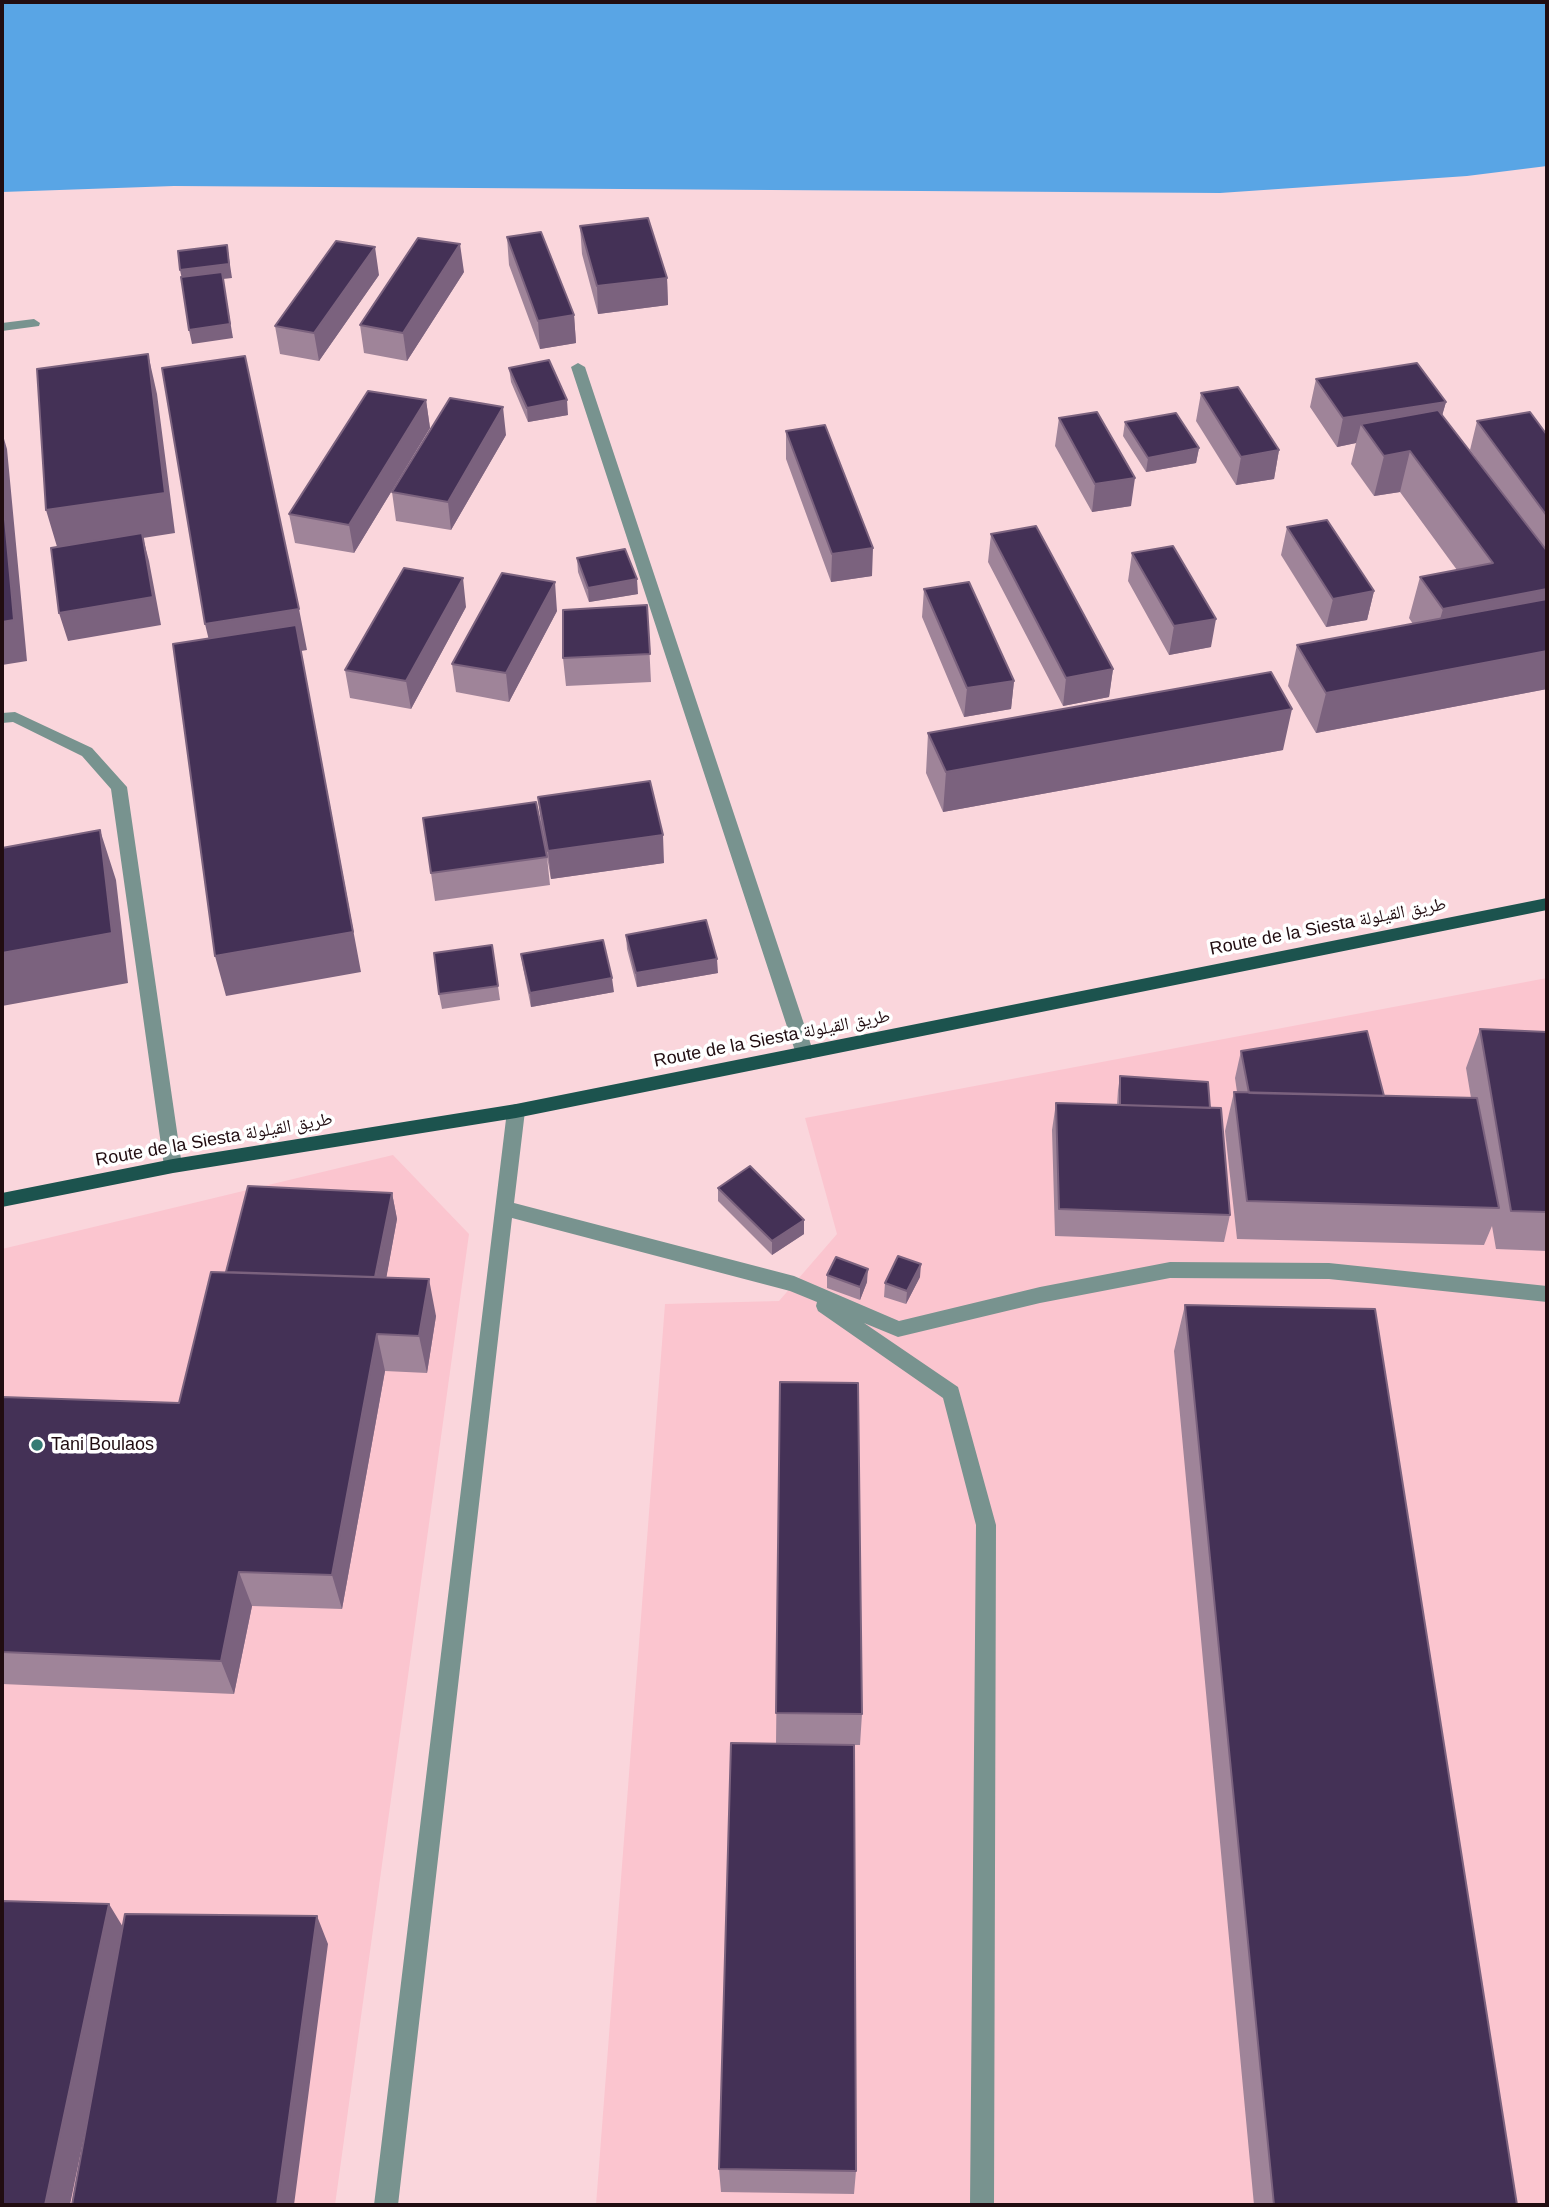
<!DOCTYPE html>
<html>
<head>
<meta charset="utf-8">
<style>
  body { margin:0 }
  #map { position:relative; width:1549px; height:2207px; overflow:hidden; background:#fad6dc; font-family:Helvetica,sans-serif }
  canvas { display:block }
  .frame { position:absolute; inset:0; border:4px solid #210d11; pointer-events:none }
</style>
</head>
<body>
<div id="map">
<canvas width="1549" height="2207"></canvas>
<div class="frame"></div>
</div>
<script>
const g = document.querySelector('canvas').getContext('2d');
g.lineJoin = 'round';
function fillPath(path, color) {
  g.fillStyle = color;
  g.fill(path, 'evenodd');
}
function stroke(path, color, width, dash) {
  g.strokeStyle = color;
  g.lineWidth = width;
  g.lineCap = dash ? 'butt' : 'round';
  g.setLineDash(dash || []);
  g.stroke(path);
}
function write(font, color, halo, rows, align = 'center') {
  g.font = font + ' Helvetica,"Noto Naskh Arabic",sans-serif';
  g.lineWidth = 7;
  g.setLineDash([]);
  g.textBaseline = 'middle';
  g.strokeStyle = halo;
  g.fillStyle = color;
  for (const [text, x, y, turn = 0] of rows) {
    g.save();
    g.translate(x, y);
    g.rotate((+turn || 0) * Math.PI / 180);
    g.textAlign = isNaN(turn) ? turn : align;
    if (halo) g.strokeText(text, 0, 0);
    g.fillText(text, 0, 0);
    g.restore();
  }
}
const built = new Path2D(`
  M 1547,978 L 1547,2205 L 596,2205 L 665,1304 L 779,1301 L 837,1234 L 805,1118 Z
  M 393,1155 L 469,1234 L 335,2205 L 2,2205 L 2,1249 Z`);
const water = new Path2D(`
  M 2,2 L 1547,2 L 1547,166 L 1467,176 L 1220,193 L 174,186 L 2,192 Z`);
const minor = new Path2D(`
  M 34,319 L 40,323 L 39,326 L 2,331 L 2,323 Z
  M 578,363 L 585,367 L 814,1054 L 811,1059 L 799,1059 L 796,1054 L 571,367 Z
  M 15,712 L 92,748 L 127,787 L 182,1166 L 179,1171 L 167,1171 L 164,1166 L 111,789 L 82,756 L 13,722 L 2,723 L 2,713 Z
  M 516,1104 L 522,1106 L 525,1111 L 514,1203 L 794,1276 L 899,1321 L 1040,1287 L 1170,1262 L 1329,1263 L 1547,1286 L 1547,1302 L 1329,1279 L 1170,1278 L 1040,1303 L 898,1337 L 864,1323 L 958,1387 L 996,1525 L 994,2205 L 970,2205 L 976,1525 L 943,1398 L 818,1311 L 816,1306 L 817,1302 L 790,1291 L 512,1218 L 398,2205 L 374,2205 L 507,1111 L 510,1106 Z`);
const major = new Path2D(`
  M 1547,898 L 1547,910 L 516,1118 L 173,1173 L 2,1207 L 2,1193 L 173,1159 L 516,1104 Z`);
const wall = new Path2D(`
  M 580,226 L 667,278 L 668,305 L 598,314 L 582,254 Z
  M 507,237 L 574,315 L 576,343 L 540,349 L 509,265 Z
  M 464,272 L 407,361 L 364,353 L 360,325 Z
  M 379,275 L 319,361 L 280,354 L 275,326 Z
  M 509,368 L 568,415 L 528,422 L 511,382 Z
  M 1316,379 L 1446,402 L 1442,415 L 1486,471 L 1470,450 L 1477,421 L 1547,435 L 1547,689 L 1316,733 L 1288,686 L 1297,645 L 1413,624 L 1409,618 L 1420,577 L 1457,570 L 1400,492 L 1374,496 L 1351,464 L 1356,443 L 1337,447 L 1310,407 Z
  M 1201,393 L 1279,450 L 1274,479 L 1236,485 L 1196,421 Z
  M 426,400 L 430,428 L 354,553 L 295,543 L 289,514 Z
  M 1059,418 L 1131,506 L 1092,512 L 1055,446 Z
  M 1125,422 L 1199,448 L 1196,463 L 1146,472 L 1123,436 Z
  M 786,431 L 872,576 L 831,582 L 786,459 Z
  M 506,435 L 451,530 L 396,521 L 392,492 Z
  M 1287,527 L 1374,591 L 1367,620 L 1326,627 L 1281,555 Z
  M 991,534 L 1113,669 L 1109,697 L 1063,706 L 988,562 Z
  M 1132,553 L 1211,647 L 1169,655 L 1128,581 Z
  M 577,558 L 638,594 L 589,602 L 578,572 Z
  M 924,589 L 1014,681 L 1011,709 L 964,717 L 922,617 Z
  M 647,605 L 651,682 L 566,686 L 563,658 Z
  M 466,607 L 411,709 L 350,698 L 345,670 Z
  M 557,611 L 509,702 L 456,692 L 452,664 Z
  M 928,733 L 1283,750 L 943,812 L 926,773 Z
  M 538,797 L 664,863 L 551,879 L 547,857 L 550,885 L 435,901 L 423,818 L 541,825 Z
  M 626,935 L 718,973 L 637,987 L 627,949 Z
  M 492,945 L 500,1000 L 442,1009 L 439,994 Z
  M 521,954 L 614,992 L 531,1007 L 523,968 Z
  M 1480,1029 L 1547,1032 L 1547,1251 L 1496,1249 L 1492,1226 L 1484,1245 L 1237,1239 L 1225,1131 L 1234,1092 L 1237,1092 L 1235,1078 L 1241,1051 L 1384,1096 L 1471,1098 L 1466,1068 Z
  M 1120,1076 L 1210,1108 L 1230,1215 L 1224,1242 L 1055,1236 L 1052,1130 L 1056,1103 L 1117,1105 L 1118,1090 Z
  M 718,1188 L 804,1234 L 772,1255 L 718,1201 Z
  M 392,1193 L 397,1219 L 386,1278 L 436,1316 L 427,1373 L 385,1371 L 342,1609 L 252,1606 L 234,1694 L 2,1684 L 2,1397 L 179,1403 L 226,1272 Z
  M 827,1275 L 867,1282 L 860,1300 L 827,1288 Z
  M 920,1277 L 906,1304 L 884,1297 L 885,1283 Z
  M 1185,1305 L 1517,2205 L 1254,2205 L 1174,1351 Z
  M 780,1382 L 862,1714 L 860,1745 L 854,1745 L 856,2171 L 854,2194 L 721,2192 L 719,2169 L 776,1744 Z`);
const shadedWall = new Path2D(`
  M 460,244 L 464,272 L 407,361 L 403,333 Z
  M 227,245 L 232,278 L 223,279 L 233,338 L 192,344 L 189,330 L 183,284 L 180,270 Z
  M 375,247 L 379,275 L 319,361 L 314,333 Z
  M 667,278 L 668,305 L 598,314 L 597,286 Z
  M 574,315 L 576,343 L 540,349 L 538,321 Z
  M 148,354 L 157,394 L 175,533 L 143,538 L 149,561 L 161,625 L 68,641 L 59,613 L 58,550 L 46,510 Z
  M 426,400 L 430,428 L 354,553 L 349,525 Z
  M 567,400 L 568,415 L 528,422 L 527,408 Z
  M 1446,402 L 1438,430 L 1361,424 L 1356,443 L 1337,447 L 1343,418 Z
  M 503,407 L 506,435 L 451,530 L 448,502 Z
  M 2,432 L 7,449 L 27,661 L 2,665 Z
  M 1199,448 L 1196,463 L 1146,472 L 1148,458 Z
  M 1279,450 L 1274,479 L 1236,485 L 1241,457 Z
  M 1410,451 L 1400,492 L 1374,496 L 1384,456 Z
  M 1135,478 L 1131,506 L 1092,512 L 1095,484 Z
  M 873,548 L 872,576 L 831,582 L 832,554 Z
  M 463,578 L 466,607 L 411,709 L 406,681 Z
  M 637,579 L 638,594 L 589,602 L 588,588 Z
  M 555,582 L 557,611 L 509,702 L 506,673 Z
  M 1547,589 L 1547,627 L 1431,650 L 1443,609 Z
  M 1374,591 L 1367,620 L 1326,627 L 1333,599 Z
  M 299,609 L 307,650 L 301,651 L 361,972 L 226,996 L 215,956 L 215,665 L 205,624 Z
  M 1216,619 L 1211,647 L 1169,655 L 1174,626 Z
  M 1547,651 L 1547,689 L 1316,733 L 1326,693 Z
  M 1113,669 L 1109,697 L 1063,706 L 1066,678 Z
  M 1014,681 L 1011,709 L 964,717 L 967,688 Z
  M 1292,709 L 1283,750 L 943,812 L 946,772 Z
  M 100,830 L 116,880 L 128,983 L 2,1006 L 2,953 Z
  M 663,835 L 664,863 L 551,879 L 548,851 Z
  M 717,959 L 718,973 L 637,987 L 636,973 Z
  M 612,978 L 614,992 L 531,1007 L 530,993 Z
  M 392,1193 L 397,1219 L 381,1307 L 375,1281 Z
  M 804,1220 L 804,1234 L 772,1255 L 772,1241 Z
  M 921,1264 L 920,1277 L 906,1304 L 907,1291 Z
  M 868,1269 L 867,1282 L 860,1300 L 860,1287 Z
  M 429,1279 L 436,1316 L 427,1373 L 419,1336 Z
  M 377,1334 L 385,1371 L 342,1609 L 332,1575 Z
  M 239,1572 L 252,1606 L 234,1694 L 221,1661 Z
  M 109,1904 L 126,1932 L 70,2205 L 45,2205 Z
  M 317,1916 L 328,1944 L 294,2205 L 277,2205 Z`);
const building = new Path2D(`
  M 648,218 L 667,278 L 597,286 L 580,226 Z
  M 541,232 L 574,315 L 538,321 L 507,237 Z
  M 418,238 L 460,244 L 403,333 L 360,325 Z
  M 336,241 L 375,247 L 314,333 L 275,326 Z
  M 227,245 L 229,264 L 180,270 L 178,251 Z
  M 222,272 L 230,324 L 189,330 L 181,277 Z
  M 148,354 L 165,493 L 46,510 L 37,369 Z
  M 245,356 L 299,609 L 205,624 L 162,368 Z
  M 549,360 L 567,400 L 527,408 L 509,368 Z
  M 1417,363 L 1446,402 L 1343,418 L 1316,379 Z
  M 1238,387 L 1279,450 L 1241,457 L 1201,393 Z
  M 368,391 L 426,400 L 349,525 L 289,514 Z
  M 450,398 L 503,407 L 448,502 L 392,492 Z
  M 1438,410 L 1547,551 L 1547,589 L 1443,609 L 1420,577 L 1493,563 L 1410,451 L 1384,456 L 1361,424 Z
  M 1097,412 L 1135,478 L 1095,484 L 1059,418 Z
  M 1530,412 L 1547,435 L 1547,516 L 1477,421 Z
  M 1176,413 L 1199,448 L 1148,458 L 1125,422 Z
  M 825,425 L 873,548 L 832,554 L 786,431 Z
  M 2,486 L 14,620 L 2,622 Z
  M 1327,520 L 1374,591 L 1333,599 L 1287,527 Z
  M 1036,526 L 1113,669 L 1066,678 L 991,534 Z
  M 142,533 L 153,597 L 59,613 L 51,548 Z
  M 1173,546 L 1216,619 L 1174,626 L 1132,553 Z
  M 625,549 L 637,579 L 588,588 L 577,558 Z
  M 404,568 L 463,578 L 406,681 L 345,670 Z
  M 502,573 L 555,582 L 506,673 L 452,664 Z
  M 969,582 L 1014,681 L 967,688 L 924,589 Z
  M 1547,599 L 1547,651 L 1326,693 L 1297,645 Z
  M 647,605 L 650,654 L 563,658 L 563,610 Z
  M 296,625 L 353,932 L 215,956 L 173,644 Z
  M 1271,672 L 1292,709 L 946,772 L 928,733 Z
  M 650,781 L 663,835 L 548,851 L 538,797 Z
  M 536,802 L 547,857 L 431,873 L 423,818 Z
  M 100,830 L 112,933 L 2,953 L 2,848 Z
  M 706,920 L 717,959 L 636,973 L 626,935 Z
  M 603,940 L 612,978 L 530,993 L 521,954 Z
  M 492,945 L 498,986 L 439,994 L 434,953 Z
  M 1480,1029 L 1547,1032 L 1547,1212 L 1511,1211 Z
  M 1367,1031 L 1384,1096 L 1249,1093 L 1241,1051 Z
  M 1120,1076 L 1208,1082 L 1210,1108 L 1120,1105 Z
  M 1234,1092 L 1477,1098 L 1499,1208 L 1247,1201 Z
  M 1056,1103 L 1221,1108 L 1230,1215 L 1059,1209 Z
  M 750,1166 L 804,1220 L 772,1241 L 718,1188 Z
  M 248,1186 L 392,1193 L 375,1277 L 226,1272 Z
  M 898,1256 L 921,1264 L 907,1291 L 885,1283 Z
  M 836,1257 L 868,1269 L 860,1287 L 827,1275 Z
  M 211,1272 L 429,1279 L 419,1336 L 377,1334 L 332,1575 L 239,1572 L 221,1661 L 2,1652 L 2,1397 L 179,1403 Z
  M 1185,1305 L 1375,1309 L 1517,2205 L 1274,2205 Z
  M 780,1382 L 858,1383 L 862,1714 L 776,1713 Z
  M 731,1743 L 854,1745 L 856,2171 L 719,2169 Z
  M 2,1901 L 109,1904 L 45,2205 L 2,2205 Z
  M 125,1914 L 317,1916 L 277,2205 L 72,2205 Z`);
const markers = [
  [37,1445,7,"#347b74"]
];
const streetNames = [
  ["Route de la Siesta طريق القيلولة",1328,927,-11],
  ["Route de la Siesta طريق القيلولة",772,1039,-11],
  ["Route de la Siesta طريق القيلولة",214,1140,-10]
];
const poiNames = [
  ["Tani Boulaos",51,1445]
];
fillPath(built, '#fbc5cf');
fillPath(water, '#59a5e5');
fillPath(minor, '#78938f');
fillPath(major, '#1c534e');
fillPath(wall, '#9f8499');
fillPath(shadedWall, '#7b627e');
fillPath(building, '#443156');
stroke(building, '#7b627e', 2);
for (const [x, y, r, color] of markers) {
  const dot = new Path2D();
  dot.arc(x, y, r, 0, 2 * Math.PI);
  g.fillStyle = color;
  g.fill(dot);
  stroke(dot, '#fff', 2.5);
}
write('18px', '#210d11', '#fff', streetNames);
write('18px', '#210d11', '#fff', poiNames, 'left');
</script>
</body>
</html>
